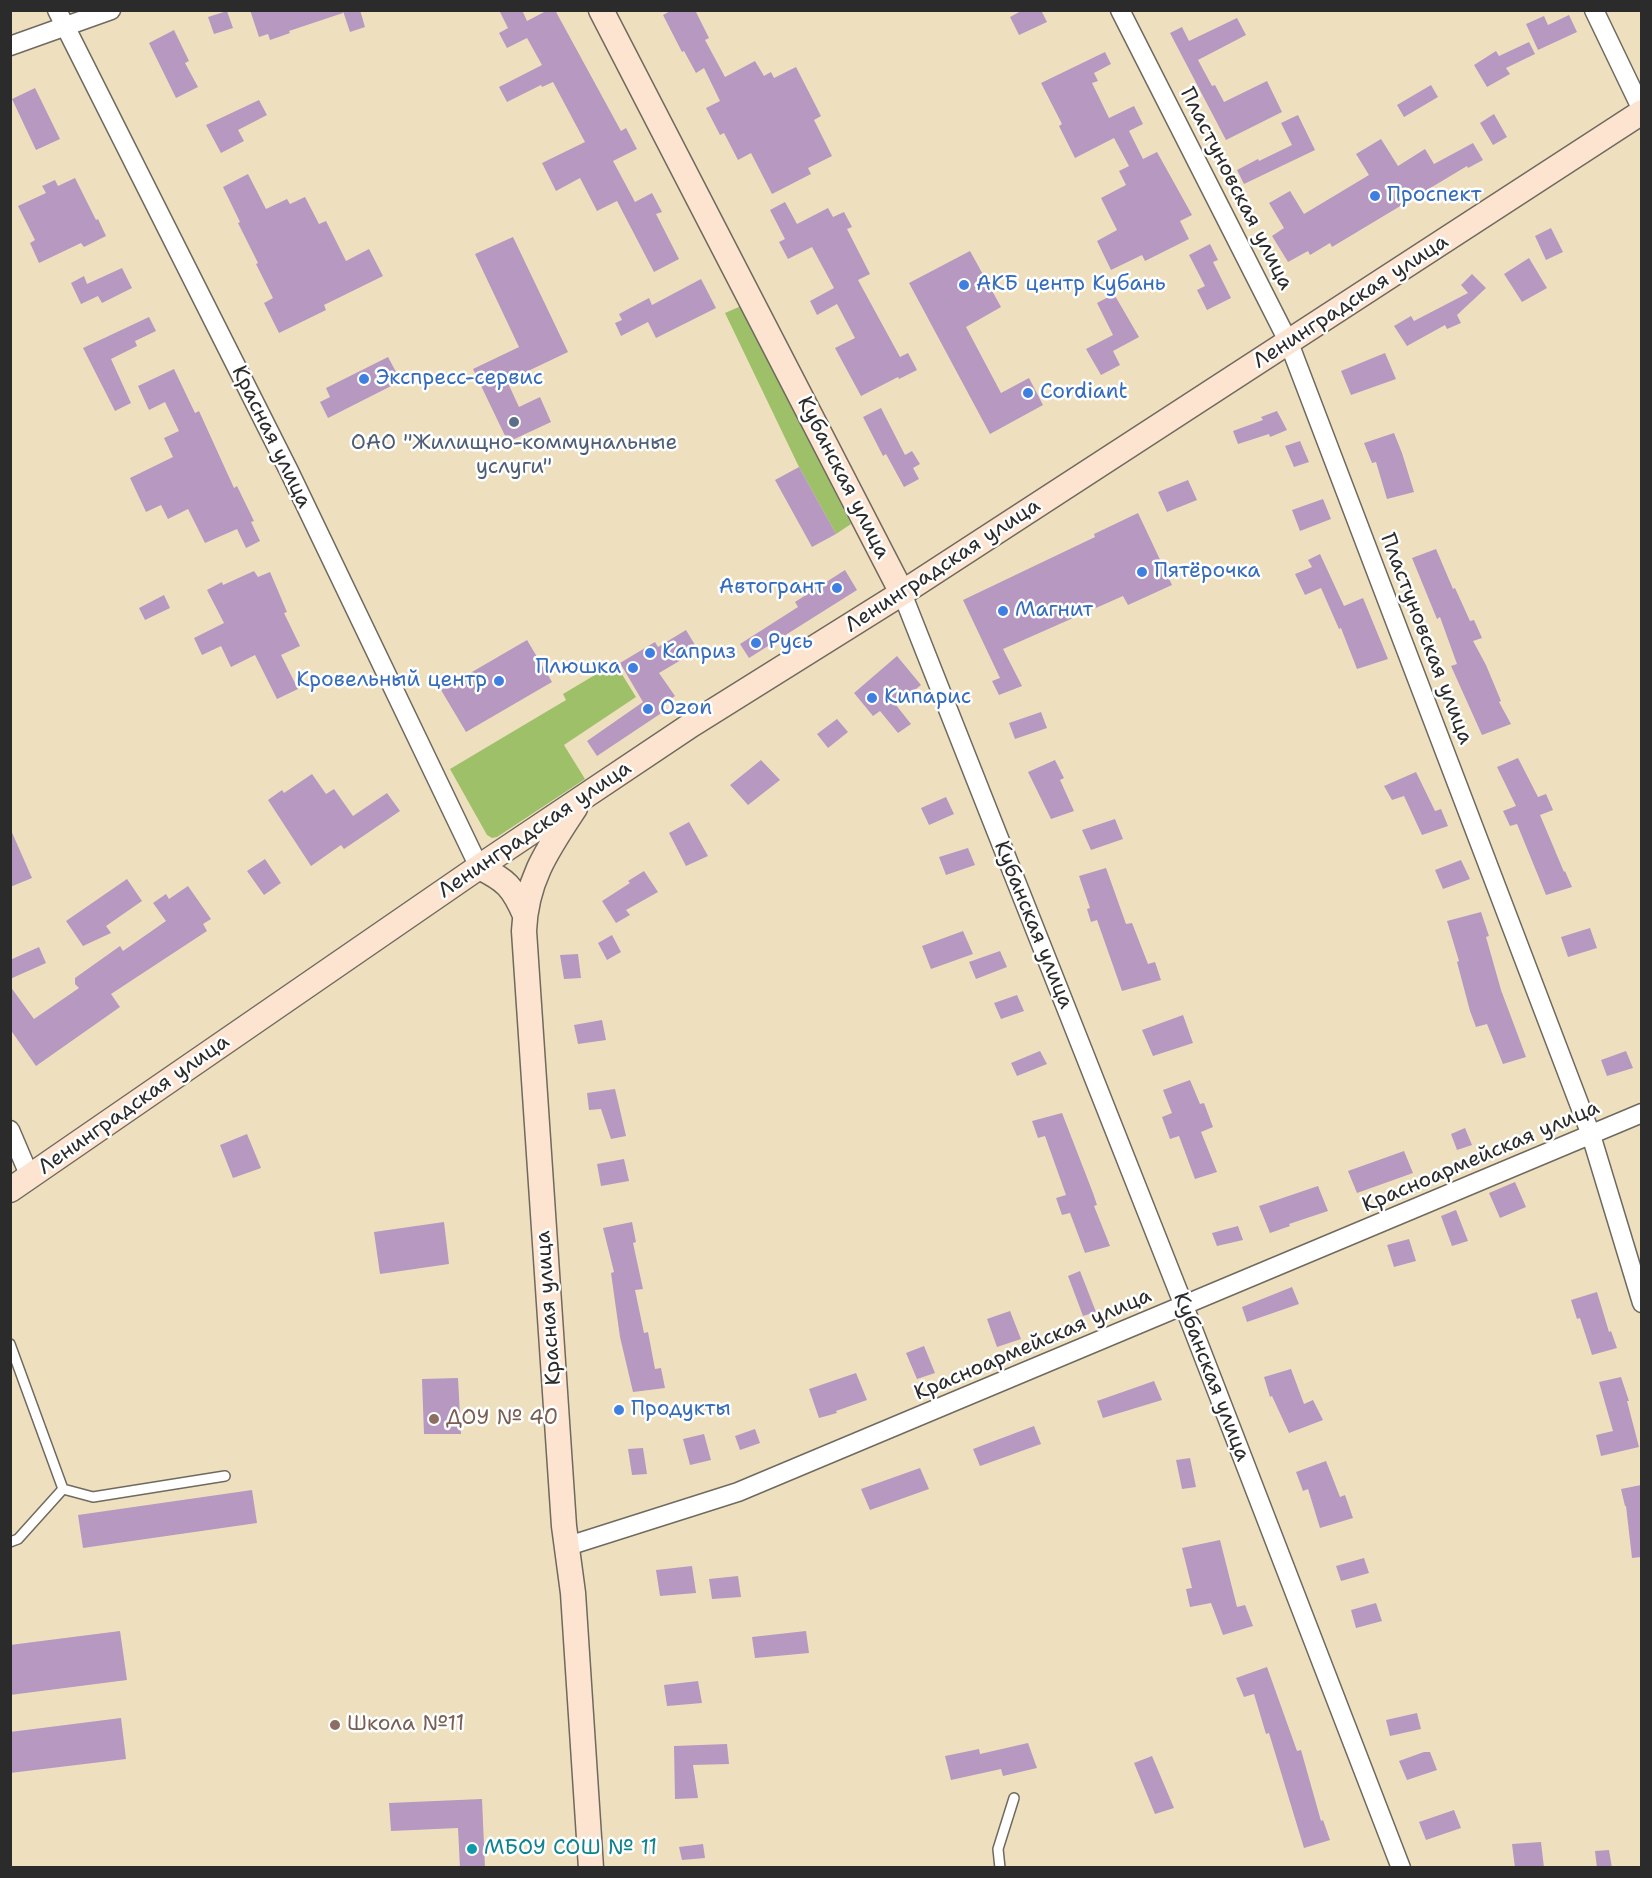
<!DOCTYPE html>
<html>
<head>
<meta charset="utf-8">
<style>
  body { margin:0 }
  #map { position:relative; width:1652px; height:1878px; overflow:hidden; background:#eee0bf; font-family:"Shantell Sans",sans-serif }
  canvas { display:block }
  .frame { position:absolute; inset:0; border:12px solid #2b2b2b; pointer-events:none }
</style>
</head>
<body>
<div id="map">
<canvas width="1652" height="1878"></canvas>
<div class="frame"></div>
</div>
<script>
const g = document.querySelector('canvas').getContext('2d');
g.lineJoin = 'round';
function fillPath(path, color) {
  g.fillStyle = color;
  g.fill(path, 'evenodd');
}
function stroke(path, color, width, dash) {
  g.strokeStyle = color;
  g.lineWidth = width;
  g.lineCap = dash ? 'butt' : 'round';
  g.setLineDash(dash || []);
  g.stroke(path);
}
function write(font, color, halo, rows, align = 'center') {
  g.font = font + ' "Shantell Sans",sans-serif';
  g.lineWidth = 5;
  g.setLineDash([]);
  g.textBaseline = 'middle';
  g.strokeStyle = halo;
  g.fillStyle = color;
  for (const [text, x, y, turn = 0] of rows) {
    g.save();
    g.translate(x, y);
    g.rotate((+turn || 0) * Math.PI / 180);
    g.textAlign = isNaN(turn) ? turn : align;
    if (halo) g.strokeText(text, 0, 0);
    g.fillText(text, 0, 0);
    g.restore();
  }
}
const green = new Path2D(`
  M 741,306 L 851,524 L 836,534 L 799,467 L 725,313 Z
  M 615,663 L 636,697 L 564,745 L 585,779 L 497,837 L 492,838 L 487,835 L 450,769 L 566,700 L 563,694 Z`);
const building = new Path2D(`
  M 250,10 L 360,10 L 365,27 L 350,32 L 343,11 L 343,13 L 289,31 L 290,33 L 270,40 L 268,34 L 259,37 Z
  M 499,10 L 522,10 L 527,21 L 548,10 L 555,10 L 621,131 L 626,128 L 637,149 L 613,161 L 635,202 L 652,193 L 662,212 L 656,214 L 679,259 L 654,272 L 617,201 L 597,211 L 580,178 L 556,191 L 542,163 L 585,142 L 553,82 L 542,87 L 541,85 L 507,102 L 499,87 L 542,65 L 527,38 L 507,48 L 499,33 L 508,28 Z
  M 672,10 L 695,10 L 709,38 L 705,40 L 725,77 L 755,61 L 764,76 L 771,72 L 774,78 L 796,67 L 821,116 L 814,120 L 832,156 L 808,168 L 811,174 L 772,194 L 751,153 L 738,160 L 724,133 L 720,135 L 706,108 L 720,101 L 704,68 L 696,73 L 684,51 L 682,52 L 663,15 Z
  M 1023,10 L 1041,10 L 1047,22 L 1019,35 L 1010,17 Z
  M 227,11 L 233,28 L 214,34 L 208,17 Z
  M 1569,15 L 1577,32 L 1538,50 L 1526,24 L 1544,16 L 1548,25 Z
  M 1237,18 L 1246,35 L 1198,60 L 1212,86 L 1215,85 L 1224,102 L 1267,81 L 1282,112 L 1226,140 L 1170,33 L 1182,27 L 1189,41 Z
  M 174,30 L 189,61 L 185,63 L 198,87 L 176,98 L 149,43 Z
  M 1529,42 L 1535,54 L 1506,68 L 1510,74 L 1487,87 L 1474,65 L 1496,51 L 1499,56 Z
  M 1105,52 L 1111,64 L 1094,73 L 1098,81 L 1092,83 L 1109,118 L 1134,106 L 1143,124 L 1129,131 L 1143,159 L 1157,152 L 1192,215 L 1180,221 L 1189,239 L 1145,261 L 1142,255 L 1111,270 L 1097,241 L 1117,230 L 1101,198 L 1126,185 L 1119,171 L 1129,166 L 1114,138 L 1075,158 L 1059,126 L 1062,124 L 1041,83 Z
  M 1431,85 L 1438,97 L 1404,117 L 1397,105 Z
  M 35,88 L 60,139 L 36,150 L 12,99 Z
  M 259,100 L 267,115 L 238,130 L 244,141 L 221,153 L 206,125 Z
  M 1494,114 L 1507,137 L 1493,145 L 1480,123 Z
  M 1298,115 L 1315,150 L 1244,184 L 1237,170 L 1258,159 L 1259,161 L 1292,145 L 1281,123 Z
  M 1381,139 L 1398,166 L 1425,149 L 1434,164 L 1473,143 L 1483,160 L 1468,168 L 1467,166 L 1332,247 L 1330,243 L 1310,255 L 1308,251 L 1288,262 L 1272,236 L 1284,228 L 1269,203 L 1290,191 L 1304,214 L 1369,175 L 1356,154 Z
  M 248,174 L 266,209 L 287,199 L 290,204 L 305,197 L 319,224 L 326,221 L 346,261 L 369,249 L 383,276 L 324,305 L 326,310 L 279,333 L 264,303 L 273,298 L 256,264 L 258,263 L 238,223 L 240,222 L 223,187 Z
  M 75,178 L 96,220 L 98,219 L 106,236 L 84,247 L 81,243 L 39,263 L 30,243 L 35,240 L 18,206 L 46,193 L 42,186 L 55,180 L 58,186 Z
  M 785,202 L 797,224 L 828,208 L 833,217 L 844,212 L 852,227 L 847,229 L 870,274 L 858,280 L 900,357 L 908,353 L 917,370 L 899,379 L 898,377 L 861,396 L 835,348 L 855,338 L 837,304 L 817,315 L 810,301 L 834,288 L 812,247 L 788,259 L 779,242 L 785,239 L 770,210 Z
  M 1551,228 L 1563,252 L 1546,260 L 1535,236 Z
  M 513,237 L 568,352 L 507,381 L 519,407 L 540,397 L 551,422 L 508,442 L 473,369 L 519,347 L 475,254 Z
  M 1210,244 L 1218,260 L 1213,262 L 1231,298 L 1207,310 L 1197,290 L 1205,286 L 1189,255 Z
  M 970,251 L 1001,307 L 966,327 L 1001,393 L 1029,378 L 1043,405 L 990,434 L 909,283 Z
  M 1529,258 L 1547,288 L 1522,302 L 1504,274 Z
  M 122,268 L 132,288 L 102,303 L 98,296 L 81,304 L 71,283 L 84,276 L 87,284 Z
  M 1472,274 L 1486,288 L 1457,315 L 1461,323 L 1447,329 L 1445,325 L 1407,346 L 1394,326 L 1411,316 L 1414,321 L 1468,293 L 1461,285 Z
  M 701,279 L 716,308 L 656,338 L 648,322 L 621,336 L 615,323 L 622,320 L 619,314 L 649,298 L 652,305 Z
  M 1114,294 L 1139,337 L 1113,351 L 1120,365 L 1101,375 L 1086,349 L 1113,335 L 1097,303 Z
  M 149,317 L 156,331 L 135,341 L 137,346 L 111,359 L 131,403 L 115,411 L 83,348 Z
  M 1385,353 L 1396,379 L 1351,395 L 1341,371 Z
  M 388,357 L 401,381 L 328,418 L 320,402 L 330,397 L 326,388 Z
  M 174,369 L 195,413 L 199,411 L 234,488 L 237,486 L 254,521 L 251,522 L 260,541 L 246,548 L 237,529 L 205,543 L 188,509 L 168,519 L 161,505 L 146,512 L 130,478 L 173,457 L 164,438 L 179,431 L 165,402 L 149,410 L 138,386 Z
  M 881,408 L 905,455 L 912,451 L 920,464 L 913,468 L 919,479 L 904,487 L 886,454 L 883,456 L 863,417 Z
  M 1277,411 L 1287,430 L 1270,437 L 1269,434 L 1238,444 L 1233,431 L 1263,420 L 1261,417 Z
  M 1394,433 L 1402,453 L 1414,492 L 1387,499 L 1376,462 L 1372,463 L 1364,443 Z
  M 1300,441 L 1309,462 L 1294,467 L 1285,446 Z
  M 799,467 L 836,534 L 812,547 L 775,480 Z
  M 1188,480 L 1197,500 L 1167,512 L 1158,492 Z
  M 1323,499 L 1331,519 L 1300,531 L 1292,510 Z
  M 1138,513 L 1172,585 L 1128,605 L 1123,596 L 1003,649 L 1022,686 L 999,695 L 992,681 L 1000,678 L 963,600 L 1095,537 L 1094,534 Z
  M 1436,549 L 1453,589 L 1455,588 L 1470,621 L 1474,620 L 1482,638 L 1473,641 L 1486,665 L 1501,701 L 1499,702 L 1511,724 L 1482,735 L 1451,666 L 1457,664 L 1440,617 L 1437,619 L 1412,558 Z
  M 1320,554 L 1344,606 L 1363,598 L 1388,659 L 1357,669 L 1341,628 L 1339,629 L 1321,588 L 1305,595 L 1295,574 L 1312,567 L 1308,560 Z
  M 845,570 L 857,590 L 749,658 L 740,644 L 798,607 L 795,602 Z
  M 254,571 L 258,577 L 270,572 L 287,612 L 284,613 L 300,646 L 281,655 L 298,689 L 277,699 L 255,655 L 231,667 L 221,646 L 202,655 L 194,638 L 224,623 L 207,590 L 222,582 L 223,585 Z
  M 164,595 L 170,608 L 145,620 L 139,608 Z
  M 686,630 L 698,650 L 659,673 L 675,696 L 659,707 L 663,712 L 597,756 L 587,741 L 643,702 L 620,663 L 655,642 L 658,647 Z
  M 527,640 L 552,682 L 466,732 L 441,690 Z
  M 897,656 L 921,685 L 896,705 L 911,724 L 898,733 L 880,711 L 873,716 L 854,693 Z
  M 1041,712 L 1047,728 L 1015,739 L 1009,723 Z
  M 837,719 L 848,732 L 828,748 L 817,734 Z
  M 1518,758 L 1538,797 L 1546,794 L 1553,810 L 1540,815 L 1564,872 L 1565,871 L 1572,887 L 1546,895 L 1517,824 L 1510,826 L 1503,811 L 1516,806 L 1497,767 Z
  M 761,760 L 780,780 L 748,805 L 730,785 Z
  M 1055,760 L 1064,778 L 1060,780 L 1074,811 L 1051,819 L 1028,772 Z
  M 1416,772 L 1435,811 L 1441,809 L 1448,826 L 1422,835 L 1404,796 L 1392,800 L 1384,786 Z
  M 312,774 L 326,794 L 334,789 L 353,816 L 387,793 L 400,811 L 344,849 L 341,845 L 311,866 L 268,800 L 282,790 L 284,793 Z
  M 946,797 L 954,814 L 929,825 L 921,808 Z
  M 1115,819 L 1123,839 L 1091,850 L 1082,830 Z
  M 689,822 L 708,856 L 686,866 L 669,833 Z
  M 10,828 L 32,878 L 10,887 Z
  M 968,848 L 975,865 L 946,875 L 939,857 Z
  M 265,859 L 281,883 L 264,895 L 247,871 Z
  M 1461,860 L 1470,879 L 1443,889 L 1435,870 Z
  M 1106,868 L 1126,924 L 1132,923 L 1148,964 L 1155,962 L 1161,980 L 1122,991 L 1097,920 L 1091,922 L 1087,909 L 1090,908 L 1079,876 Z
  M 644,871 L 658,892 L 626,910 L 630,915 L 616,923 L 602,901 L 630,883 L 628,881 Z
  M 127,879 L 142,901 L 106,926 L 111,933 L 83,946 L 66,921 Z
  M 188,886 L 211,919 L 203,924 L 207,931 L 111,994 L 120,1007 L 36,1066 L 10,1029 L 10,986 L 34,1019 L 79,988 L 75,984 L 75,978 L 120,946 L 123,951 L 166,921 L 153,903 L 166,894 L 169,899 Z
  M 1481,912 L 1489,936 L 1486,937 L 1501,990 L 1526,1057 L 1503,1064 L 1487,1024 L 1476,1027 L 1470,1011 L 1457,962 L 1459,961 L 1447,921 Z
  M 1590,928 L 1597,948 L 1568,957 L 1561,937 Z
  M 963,931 L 973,954 L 931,969 L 922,946 Z
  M 612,935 L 621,952 L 607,960 L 598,943 Z
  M 39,947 L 46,963 L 10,979 L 10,960 Z
  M 1000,951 L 1007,967 L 976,979 L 969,962 Z
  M 578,954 L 581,978 L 564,979 L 560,955 Z
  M 1017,995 L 1024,1011 L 1001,1019 L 994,1003 Z
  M 1183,1015 L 1193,1043 L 1153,1056 L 1142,1030 Z
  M 602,1020 L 606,1040 L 578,1044 L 574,1025 Z
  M 1040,1051 L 1047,1064 L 1017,1076 L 1011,1063 Z
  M 1626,1051 L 1633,1068 L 1607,1076 L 1601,1060 Z
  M 1190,1080 L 1200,1104 L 1204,1103 L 1213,1127 L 1201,1132 L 1217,1172 L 1195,1179 L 1179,1136 L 1170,1139 L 1162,1117 L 1172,1113 L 1163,1090 Z
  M 615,1089 L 626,1136 L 611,1139 L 601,1109 L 589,1110 L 587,1093 Z
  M 1062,1113 L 1093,1193 L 1097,1205 L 1094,1206 L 1110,1246 L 1085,1253 L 1070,1213 L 1062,1215 L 1056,1198 L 1066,1195 L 1045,1136 L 1038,1138 L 1032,1121 Z
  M 1465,1128 L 1472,1145 L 1457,1150 L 1451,1134 Z
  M 247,1134 L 261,1168 L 233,1178 L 220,1145 Z
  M 1404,1151 L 1413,1173 L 1357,1193 L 1348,1171 Z
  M 624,1159 L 629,1181 L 601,1186 L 597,1164 Z
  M 1515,1182 L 1526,1207 L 1500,1218 L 1489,1193 Z
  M 1318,1186 L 1328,1211 L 1289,1224 L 1290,1226 L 1270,1233 L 1259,1206 Z
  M 1456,1210 L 1468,1241 L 1452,1246 L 1441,1216 Z
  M 444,1222 L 449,1264 L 380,1274 L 374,1232 Z
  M 632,1222 L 636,1242 L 633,1243 L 643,1289 L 635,1290 L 644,1333 L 648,1332 L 655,1369 L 661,1368 L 665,1388 L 633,1392 L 620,1337 L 611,1273 L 614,1272 L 603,1228 Z
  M 1238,1226 L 1243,1240 L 1217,1246 L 1212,1233 Z
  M 1409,1239 L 1416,1261 L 1394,1267 L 1387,1245 Z
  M 1080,1271 L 1096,1312 L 1083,1316 L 1068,1276 Z
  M 1292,1287 L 1299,1304 L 1247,1322 L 1242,1307 Z
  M 1597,1292 L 1609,1332 L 1611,1331 L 1617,1348 L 1592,1355 L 1580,1318 L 1577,1319 L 1571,1300 Z
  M 1010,1311 L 1021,1339 L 997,1347 L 987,1319 Z
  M 924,1346 L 935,1373 L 917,1379 L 906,1353 Z
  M 1291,1369 L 1304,1404 L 1313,1400 L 1323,1420 L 1289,1433 L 1272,1396 L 1270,1397 L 1264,1377 Z
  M 856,1373 L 867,1400 L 836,1411 L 837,1413 L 819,1418 L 809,1389 Z
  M 1621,1377 L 1629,1401 L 1627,1401 L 1639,1447 L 1601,1456 L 1596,1435 L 1613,1431 L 1599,1382 Z
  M 458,1378 L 461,1434 L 424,1434 L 422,1379 Z
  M 1154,1381 L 1162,1400 L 1103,1418 L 1097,1401 Z
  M 1034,1426 L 1041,1444 L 980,1466 L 973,1449 Z
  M 755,1429 L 760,1443 L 740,1450 L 735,1436 Z
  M 704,1434 L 711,1460 L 690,1465 L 683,1439 Z
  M 643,1448 L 647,1474 L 632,1475 L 628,1449 Z
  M 1190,1458 L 1196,1487 L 1182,1489 L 1176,1460 Z
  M 1326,1461 L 1340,1497 L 1345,1495 L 1353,1518 L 1320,1528 L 1308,1489 L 1303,1491 L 1296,1472 Z
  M 920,1468 L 929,1489 L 870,1510 L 861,1489 Z
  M 1641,1485 L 1641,1557 L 1632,1558 L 1626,1506 L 1625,1506 L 1621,1489 Z
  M 252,1490 L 257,1523 L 83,1548 L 78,1515 Z
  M 1220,1540 L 1237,1607 L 1245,1605 L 1253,1626 L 1223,1635 L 1211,1603 L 1190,1607 L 1186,1589 L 1192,1588 L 1182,1548 Z
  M 1364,1558 L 1369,1573 L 1341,1581 L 1336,1566 Z
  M 692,1566 L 696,1593 L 660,1596 L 656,1570 Z
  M 738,1576 L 741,1597 L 712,1599 L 709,1579 Z
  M 1376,1603 L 1382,1621 L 1356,1628 L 1351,1610 Z
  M 120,1631 L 127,1680 L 10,1695 L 10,1645 Z
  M 806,1631 L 809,1653 L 755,1658 L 752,1637 Z
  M 1267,1667 L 1297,1751 L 1301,1750 L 1321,1821 L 1323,1820 L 1330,1840 L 1304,1848 L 1269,1733 L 1266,1734 L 1254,1694 L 1244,1697 L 1236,1678 Z
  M 698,1681 L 702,1703 L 667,1706 L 664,1685 Z
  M 1417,1713 L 1421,1729 L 1390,1736 L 1386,1720 Z
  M 121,1718 L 126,1759 L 10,1773 L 10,1732 Z
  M 1028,1743 L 1037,1768 L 1003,1776 L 1001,1769 L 951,1780 L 945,1756 L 979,1749 L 980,1754 Z
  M 727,1744 L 729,1764 L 693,1765 L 698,1798 L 675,1799 L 674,1746 Z
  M 1424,1752 L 1430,1752 L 1437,1770 L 1407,1780 L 1399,1761 Z
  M 1152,1756 L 1174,1808 L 1155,1814 L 1134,1763 Z
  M 482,1799 L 485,1868 L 460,1868 L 458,1828 L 391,1831 L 389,1803 Z
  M 1454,1810 L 1461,1828 L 1426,1840 L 1419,1822 Z
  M 1541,1842 L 1544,1868 L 1515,1868 L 1512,1844 Z
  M 703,1844 L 705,1858 L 682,1860 L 679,1847 Z
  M 1609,1850 L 1612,1868 L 1597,1868 L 1595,1851 Z`);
const lane = new Path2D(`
  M 10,1344 L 63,1489 L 93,1497 L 225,1476
  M 10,1542 L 18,1539 L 63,1489
  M 1000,1868 L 998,1849 L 1014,1798`);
const street = new Path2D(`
  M 57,10 L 289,471 L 479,867
  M 1120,10 L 1289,343 L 1591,1135 L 1642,1303
  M 1594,10 L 1642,110
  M 10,46 L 111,10
  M 902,593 L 1184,1306 L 1401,1868
  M 10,1130 L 30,1177
  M 568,1546 L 738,1492 L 1642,1113`);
const secondary = new Path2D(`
  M 601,10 L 902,593
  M 575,808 C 548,849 526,880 524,931 L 564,1526 L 573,1593 L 591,1868
  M 479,867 C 506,880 513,887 525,915
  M 10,1190 L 479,867 L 691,725 L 902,593 L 1642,112`);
const markers = [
  [1375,196,6,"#3f7fe0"],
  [964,285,6,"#3f7fe0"],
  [364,379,6,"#3f7fe0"],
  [1028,393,6,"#3f7fe0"],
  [514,422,6,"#5c6f8a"],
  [1142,572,6,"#3f7fe0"],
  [837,588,6,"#3f7fe0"],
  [1003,611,6,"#3f7fe0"],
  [756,643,6,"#3f7fe0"],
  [650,653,6,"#3f7fe0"],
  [633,668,6,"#3f7fe0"],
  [499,681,6,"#3f7fe0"],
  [872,698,6,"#3f7fe0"],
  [648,709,6,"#3f7fe0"],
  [619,1410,6,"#3f7fe0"],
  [434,1419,6,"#8d6e63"],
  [335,1725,6,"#8d6e63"],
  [472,1849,6,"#0f9aa8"]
];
const streetNames = [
  ["Пластуновская улица",1236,189,63],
  ["Ленинградская улица",1351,302,-33],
  ["Красная улица",271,437,64],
  ["Кубанская улица",843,478,63],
  ["Ленинградская улица",943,566,-33],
  ["Пластуновская улица",1426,639,69],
  ["Ленинградская улица",535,830,-34],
  ["Кубанская улица",1033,925,68],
  ["Ленинградская улица",134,1105,-35],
  ["Красноармейская улица",1481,1157,-23],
  ["Красная улица",549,1308,-94],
  ["Красноармейская улица",1033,1345,-23],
  ["Кубанская улица",1211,1377,69]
];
const shopNames = [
  ["Проспект",1387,196],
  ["АКБ центр Кубань",976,285],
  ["Экспресс-сервис",376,379],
  ["Cordiant",1040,393],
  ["Пятёрочка",1154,572],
  ["Автогрант",825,588,"right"],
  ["Магнит",1015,611],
  ["Русь",768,643],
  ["Каприз",662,653],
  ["Плюшка",621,668,"right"],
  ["Кровельный центр",487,681,"right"],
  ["Кипарис",884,698],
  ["Ozon",660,709],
  ["Продукты",631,1410]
];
const serviceNames = [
  ["ОАО \"Жилищно-коммунальные",514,444],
  ["услуги\"",514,468]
];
const educationNames = [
  ["ДОУ № 40",446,1419],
  ["Школа №11",347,1725]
];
const cultureNames = [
  ["МБОУ СОШ № 11",484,1849]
];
fillPath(green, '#9ec069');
fillPath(building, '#b698c1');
stroke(lane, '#6f6a5f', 12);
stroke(street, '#6f6a5f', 21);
stroke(secondary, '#6f6a5f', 27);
stroke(lane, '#fff', 9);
stroke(street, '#fff', 18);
stroke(secondary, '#fde4d1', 24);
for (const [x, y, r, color] of markers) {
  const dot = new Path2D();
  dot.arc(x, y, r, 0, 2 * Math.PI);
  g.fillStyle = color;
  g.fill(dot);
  stroke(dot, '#fff', 2);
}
write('21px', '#2b2b2b', '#fff', streetNames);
write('21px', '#366cbe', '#fff', shopNames, 'left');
write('21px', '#4e5e75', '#fff', serviceNames);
write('21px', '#785e54', '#fff', educationNames, 'left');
write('21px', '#0d838f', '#fff', cultureNames, 'left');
</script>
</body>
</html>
